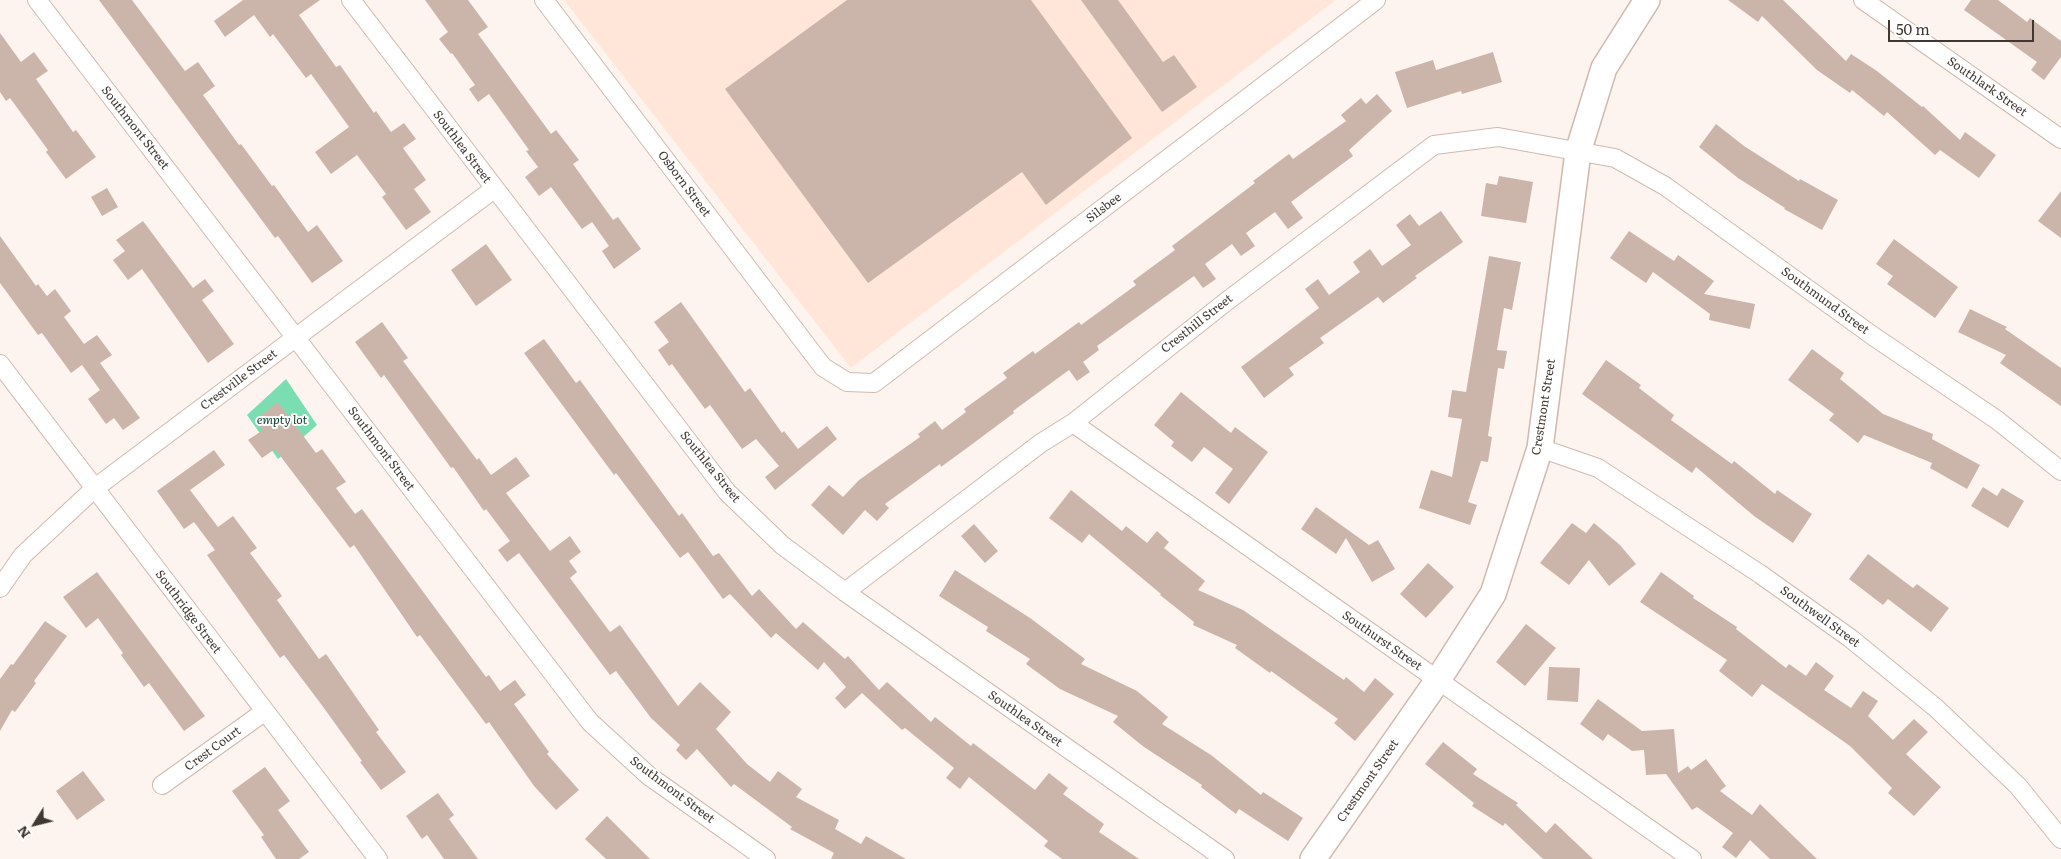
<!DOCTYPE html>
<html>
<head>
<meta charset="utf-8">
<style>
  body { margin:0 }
  #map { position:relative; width:2061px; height:859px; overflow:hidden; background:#fdf4ef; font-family:Literata,serif }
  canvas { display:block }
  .north { position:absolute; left:10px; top:799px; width:50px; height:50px; -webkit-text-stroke:4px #fff; paint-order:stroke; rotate:234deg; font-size:14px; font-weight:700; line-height:20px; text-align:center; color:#403732 }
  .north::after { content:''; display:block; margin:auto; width:18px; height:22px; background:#403732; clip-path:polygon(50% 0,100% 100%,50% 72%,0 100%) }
  .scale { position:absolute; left:1888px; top:20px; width:146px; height:22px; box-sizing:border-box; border:2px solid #403732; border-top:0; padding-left:6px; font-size:15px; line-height:18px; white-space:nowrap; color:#403732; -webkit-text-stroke:4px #fff; paint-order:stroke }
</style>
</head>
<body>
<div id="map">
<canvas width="2061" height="859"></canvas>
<div class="north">N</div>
<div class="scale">50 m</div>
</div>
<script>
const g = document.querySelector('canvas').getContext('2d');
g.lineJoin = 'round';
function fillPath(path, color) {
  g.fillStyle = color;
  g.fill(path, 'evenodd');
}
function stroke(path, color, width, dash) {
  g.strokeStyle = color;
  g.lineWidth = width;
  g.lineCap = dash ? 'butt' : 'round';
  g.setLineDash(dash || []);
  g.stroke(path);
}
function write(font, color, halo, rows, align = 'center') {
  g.font = font + ' Literata,serif';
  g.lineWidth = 4;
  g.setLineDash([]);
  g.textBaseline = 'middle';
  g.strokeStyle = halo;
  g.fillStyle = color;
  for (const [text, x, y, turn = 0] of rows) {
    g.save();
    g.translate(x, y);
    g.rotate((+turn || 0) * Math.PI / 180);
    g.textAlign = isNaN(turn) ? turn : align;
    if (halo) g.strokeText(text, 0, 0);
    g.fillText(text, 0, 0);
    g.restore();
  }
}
const built = new Path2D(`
  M 564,0 L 1336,0 L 851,368 Z`);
const green = new Path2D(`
  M 286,379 L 317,425 L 278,459 L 247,415 Z`);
const building = new Path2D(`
  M 99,0 L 132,0 L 185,71 L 198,62 L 215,86 L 203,95 L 239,145 L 241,144 L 272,186 L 274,185 L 308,232 L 317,225 L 343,261 L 312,283 L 278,236 L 275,238 Z
  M 243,0 L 320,0 L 299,15 L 336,67 L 340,65 L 374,113 L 376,111 L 391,132 L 404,123 L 416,139 L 403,148 L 426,180 L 414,189 L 431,212 L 406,230 L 382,197 L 386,194 L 357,155 L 331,174 L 315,152 L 349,127 L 311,74 L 306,78 L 273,34 L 270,37 L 254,15 L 225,37 L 214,21 Z
  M 425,0 L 468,0 L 488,27 L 478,34 L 551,134 L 556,130 L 579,160 L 573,164 L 613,220 L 618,217 L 641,249 L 614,269 L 602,251 L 609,246 L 592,222 L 582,229 L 551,187 L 539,196 L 525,177 L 538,167 L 526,151 L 529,150 L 489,94 L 478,102 L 469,89 L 475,85 L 452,53 L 451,54 L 439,39 L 448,32 Z
  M 847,0 L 1031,0 L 1132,138 L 1046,205 L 1022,172 L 868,283 L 725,89 Z
  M 1081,0 L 1118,0 L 1163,62 L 1174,55 L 1197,87 L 1162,112 Z
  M 1728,0 L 1783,0 L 1846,61 L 1851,54 L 1877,71 L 1922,107 L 1923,106 L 1960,140 L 1965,132 L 1996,155 L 1979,178 L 1940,150 L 1935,155 L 1887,112 L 1884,116 L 1852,90 L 1850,93 L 1817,70 L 1762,16 L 1758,22 Z
  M 1971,0 L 1998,0 L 2027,22 L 2030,18 L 2061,41 L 2061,57 L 2044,80 L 2031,70 L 2037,62 L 1964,10 Z
  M 0,33 L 21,62 L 34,52 L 48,71 L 36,79 L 73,132 L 76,130 L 96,157 L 66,179 L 46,152 L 48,150 L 10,98 L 6,101 L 0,92 Z
  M 1493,52 L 1502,82 L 1462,94 L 1461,91 L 1407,108 L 1395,72 L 1433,60 L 1436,70 Z
  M 1377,94 L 1392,111 L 1349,150 L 1353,156 L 1291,202 L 1303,218 L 1288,229 L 1275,212 L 1246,233 L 1255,246 L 1241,256 L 1232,244 L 1205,264 L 1216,279 L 1203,288 L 1194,276 L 1097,346 L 1099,350 L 1083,362 L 1090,372 L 1077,381 L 1069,370 L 1013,411 L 1014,413 L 971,445 L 941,467 L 940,464 L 885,504 L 889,508 L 877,521 L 865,510 L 843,535 L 811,505 L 829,485 L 843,497 L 859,480 L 920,437 L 918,434 L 935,421 L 942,430 L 966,412 L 964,409 L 1007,378 L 1003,373 L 1033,351 L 1035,354 L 1079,322 L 1081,325 L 1136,285 L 1133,281 L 1175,250 L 1172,246 L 1255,183 L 1253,181 L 1289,154 L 1293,159 L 1346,121 L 1341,115 L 1361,98 L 1366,104 Z
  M 1716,124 L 1744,146 L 1799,181 L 1800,179 L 1838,200 L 1822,230 L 1784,209 L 1785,208 L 1738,178 L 1699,147 Z
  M 1499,176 L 1533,182 L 1526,223 L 1481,216 L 1486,183 L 1497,185 Z
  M 107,188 L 118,207 L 102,216 L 91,197 Z
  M 2061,191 L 2061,238 L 2038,221 Z
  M 1441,211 L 1463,242 L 1415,276 L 1417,278 L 1383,303 L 1378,297 L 1320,338 L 1324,343 L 1289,368 L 1294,375 L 1264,398 L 1241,367 L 1319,308 L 1305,289 L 1318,279 L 1329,295 L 1360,272 L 1353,262 L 1370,249 L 1382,266 L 1411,245 L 1396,225 L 1410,214 L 1419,226 Z
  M 143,221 L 193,288 L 205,279 L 214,291 L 202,300 L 234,344 L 208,363 L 142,269 L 128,280 L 113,260 L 125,251 L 116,240 Z
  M 1629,231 L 1674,261 L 1678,255 L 1714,281 L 1704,294 L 1755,304 L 1750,329 L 1709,320 L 1710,314 L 1653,272 L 1646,283 L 1610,258 Z
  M 0,236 L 36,286 L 38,284 L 47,296 L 55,289 L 71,311 L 64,317 L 84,344 L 97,335 L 112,355 L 100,363 L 140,418 L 123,430 L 114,418 L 106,424 L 88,399 L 100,390 L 82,365 L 71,373 L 42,333 L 38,335 L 0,283 Z
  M 1894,239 L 1958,287 L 1935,318 L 1887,284 L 1893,276 L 1876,264 Z
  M 486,244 L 512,280 L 476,306 L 451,270 Z
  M 1489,256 L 1521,262 L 1512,310 L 1504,308 L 1497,350 L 1507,351 L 1504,369 L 1498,368 L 1488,436 L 1492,437 L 1488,462 L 1481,461 L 1468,502 L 1477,505 L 1470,525 L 1419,508 L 1431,470 L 1452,477 L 1462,419 L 1448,417 L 1452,390 L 1466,392 Z
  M 681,302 L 745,392 L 750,388 L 782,433 L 784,431 L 798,449 L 827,426 L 837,439 L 775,490 L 765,477 L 779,466 L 756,439 L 742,449 L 710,405 L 705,409 L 672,364 L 669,366 L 658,350 L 669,342 L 654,322 Z
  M 1970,309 L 2007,327 L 2005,329 L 2061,368 L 2061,406 L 2000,363 L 2006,355 L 1958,332 Z
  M 382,322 L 408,358 L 403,361 L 477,460 L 479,458 L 491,475 L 516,457 L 530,476 L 506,493 L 550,551 L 570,536 L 581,552 L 569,561 L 577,572 L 570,578 L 610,632 L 620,625 L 678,706 L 700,682 L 731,712 L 716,729 L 747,764 L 770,782 L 778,771 L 802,789 L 796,797 L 839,820 L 835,829 L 861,844 L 866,836 L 906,859 L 831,859 L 834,853 L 790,829 L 792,827 L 734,784 L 731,787 L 697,749 L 686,760 L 676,750 L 680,745 L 651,718 L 616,671 L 610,675 L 519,553 L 507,562 L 498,550 L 510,541 L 486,509 L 484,511 L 453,467 L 451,468 L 384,375 L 381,378 L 355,342 Z
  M 544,339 L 576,383 L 580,380 L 679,516 L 682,513 L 713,556 L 719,553 L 752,596 L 759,589 L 796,629 L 803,622 L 845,659 L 848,656 L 879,690 L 887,682 L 931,722 L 935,717 L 971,746 L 973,743 L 1035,790 L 1049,773 L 1068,788 L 1063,794 L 1104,824 L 1099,832 L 1139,859 L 1062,859 L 1044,846 L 1048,841 L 969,777 L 960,789 L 946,778 L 954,768 L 905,728 L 902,730 L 862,693 L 845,709 L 835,698 L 846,687 L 824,662 L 818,670 L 776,633 L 771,638 L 730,594 L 723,599 L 688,552 L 680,558 L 616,473 L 614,475 L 524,353 Z
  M 1812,349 L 1844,373 L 1840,379 L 1883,414 L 1933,434 L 1932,439 L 1980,465 L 1967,489 L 1930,468 L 1932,463 L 1864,435 L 1858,443 L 1829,420 L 1834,414 L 1788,380 Z
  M 1606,360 L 1641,385 L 1639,388 L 1674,415 L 1671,420 L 1732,464 L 1734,461 L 1775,494 L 1777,490 L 1812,514 L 1793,543 L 1754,516 L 1696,467 L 1692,473 L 1582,394 Z
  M 1181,392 L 1231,433 L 1235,427 L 1268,452 L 1229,504 L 1215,493 L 1233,469 L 1204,447 L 1192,462 L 1171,446 L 1174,442 L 1154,425 Z
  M 278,402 L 316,453 L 322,449 L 346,482 L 336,488 L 355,514 L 362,509 L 486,677 L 489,675 L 500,691 L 515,680 L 526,695 L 514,704 L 549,752 L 547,754 L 579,790 L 556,810 L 534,786 L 489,722 L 486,724 L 420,635 L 417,637 L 354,545 L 350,548 L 275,449 L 262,458 L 248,440 L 263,430 L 255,420 Z
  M 214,450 L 225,465 L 190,490 L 218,527 L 233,516 L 257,548 L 250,553 L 282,596 L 277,600 L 319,659 L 326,654 L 379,730 L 376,732 L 406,772 L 381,790 L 360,762 L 362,761 L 321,704 L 284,655 L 280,658 L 207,555 L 215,550 L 194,522 L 184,529 L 157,491 Z
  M 1983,487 L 1997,496 L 2002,488 L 2024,501 L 2008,528 L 1971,506 Z
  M 1071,490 L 1122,531 L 1126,526 L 1147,543 L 1157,531 L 1169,542 L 1164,548 L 1205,581 L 1198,590 L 1243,610 L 1344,680 L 1346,677 L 1364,692 L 1375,678 L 1394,694 L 1355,741 L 1334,723 L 1338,719 L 1271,671 L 1270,673 L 1235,648 L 1237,645 L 1193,625 L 1194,622 L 1160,595 L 1161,594 L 1089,534 L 1082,543 L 1049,518 Z
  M 1316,507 L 1369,545 L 1378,540 L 1395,569 L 1372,582 L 1346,538 L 1336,554 L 1301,529 Z
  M 1572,523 L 1586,533 L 1594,523 L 1620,545 L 1636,564 L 1609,586 L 1589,560 L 1569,585 L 1540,563 Z
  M 974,524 L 998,551 L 985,563 L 961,536 Z
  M 1868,554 L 1913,588 L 1917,584 L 1949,608 L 1931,632 L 1888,599 L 1883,605 L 1849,579 Z
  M 1428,563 L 1454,587 L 1426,618 L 1400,594 Z
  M 955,570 L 1030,618 L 1085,659 L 1081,664 L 1137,691 L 1168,717 L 1162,724 L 1211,755 L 1261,795 L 1263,792 L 1303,818 L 1288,841 L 1239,809 L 1236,814 L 1201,787 L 1202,785 L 1144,747 L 1113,722 L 1118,716 L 1060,689 L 1026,664 L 1030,659 L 986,631 L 988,627 L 939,596 Z
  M 97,572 L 205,716 L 184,731 L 149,683 L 144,687 L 121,655 L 123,653 L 98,618 L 86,628 L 63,597 Z
  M 1661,572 L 1694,596 L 1693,598 L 1737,627 L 1736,629 L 1786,668 L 1789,664 L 1806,676 L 1816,662 L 1834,676 L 1824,690 L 1851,708 L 1863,691 L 1878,701 L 1868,716 L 1893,740 L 1914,719 L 1928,732 L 1906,754 L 1941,787 L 1914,816 L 1888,793 L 1892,788 L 1850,746 L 1762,684 L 1752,697 L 1719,671 L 1727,660 L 1640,602 Z
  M 45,621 L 67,636 L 34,681 L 36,683 L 15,712 L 12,710 L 0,731 L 0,679 L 11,664 L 13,665 Z
  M 1526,624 L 1556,648 L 1525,686 L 1496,662 Z
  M 1549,667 L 1580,668 L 1578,702 L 1547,700 Z
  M 1598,699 L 1642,731 L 1674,729 L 1678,773 L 1688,766 L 1691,770 L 1706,759 L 1726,786 L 1720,791 L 1752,815 L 1760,804 L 1817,859 L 1770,859 L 1750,840 L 1736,858 L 1722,847 L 1733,833 L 1697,807 L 1692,810 L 1666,774 L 1646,775 L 1644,750 L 1632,751 L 1608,734 L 1603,741 L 1580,724 Z
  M 1443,742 L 1477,769 L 1473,774 L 1518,803 L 1516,805 L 1546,833 L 1555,823 L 1593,859 L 1543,859 L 1505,823 L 1503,826 L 1472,806 L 1474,803 L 1425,764 Z
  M 265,767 L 290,801 L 278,810 L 309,852 L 299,859 L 276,859 L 261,837 L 264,835 L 232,791 Z
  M 83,771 L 105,800 L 77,820 L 56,791 Z
  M 438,793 L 454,815 L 449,819 L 478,859 L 444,859 L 427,835 L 422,839 L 406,816 Z
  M 607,816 L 650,859 L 606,859 L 585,839 Z`);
const street = new Path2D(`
  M 37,0 L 590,722 L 649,776 L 766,859
  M 351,0 L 727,492 L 782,545 L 845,592 L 1225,859
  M 544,0 L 823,367 L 847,382 L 874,383 L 1376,0
  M 1863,0 L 2061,139
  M 0,364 L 378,859
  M 1073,423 L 1692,859
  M 1540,448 L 1598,468 L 1760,574 L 1850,638 L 1936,708 L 2018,786 L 2061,839
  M 0,588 L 23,555 L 95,488 L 494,189
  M 845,592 L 1041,443 L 1073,423 L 1227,301 L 1434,145 L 1498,137 L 1615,158 L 1665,186 L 1873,336 L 1997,420 L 2061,471
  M 162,785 L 264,712`);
const secondary = new Path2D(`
  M 1313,859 L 1438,680 L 1493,594 L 1540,448 L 1578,152 L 1604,68 L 1647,0`);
const streetNames = [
  ["Southlark Street",1987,87,35],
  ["Southmont Street",135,128,52],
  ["Southlea Street",462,147,53],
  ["Osborn Street",684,184,53],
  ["Silsbee",1104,208,-37],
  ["Southmund Street",1825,301,36],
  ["Cresthill Street",1197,324,-38],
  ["Crestville Street",239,380,-37],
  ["Crestmont Street",1544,407,-81],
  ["Southmont Street",381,449,53],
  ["Southlea Street",710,467,51],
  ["Southridge Street",188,612,53],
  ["Southwell Street",1820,617,36],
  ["Southurst Street",1382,641,35],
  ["Southlea Street",1025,719,35],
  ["Crest Court",213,749,-36],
  ["Crestmont Street",1368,781,-55],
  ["Southmont Street",672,790,37]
];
const parkNames = [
  ["empty lot",282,420]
];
fillPath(built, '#ffe6d9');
fillPath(green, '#7bdeb3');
fillPath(building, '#cbb5aa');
stroke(street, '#cfb9ae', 20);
stroke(secondary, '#cfb9ae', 28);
stroke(street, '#fff', 18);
stroke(secondary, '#fff', 25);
write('12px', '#403732', '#fff', streetNames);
write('italic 12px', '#0e3c2a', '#fff', parkNames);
</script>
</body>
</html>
